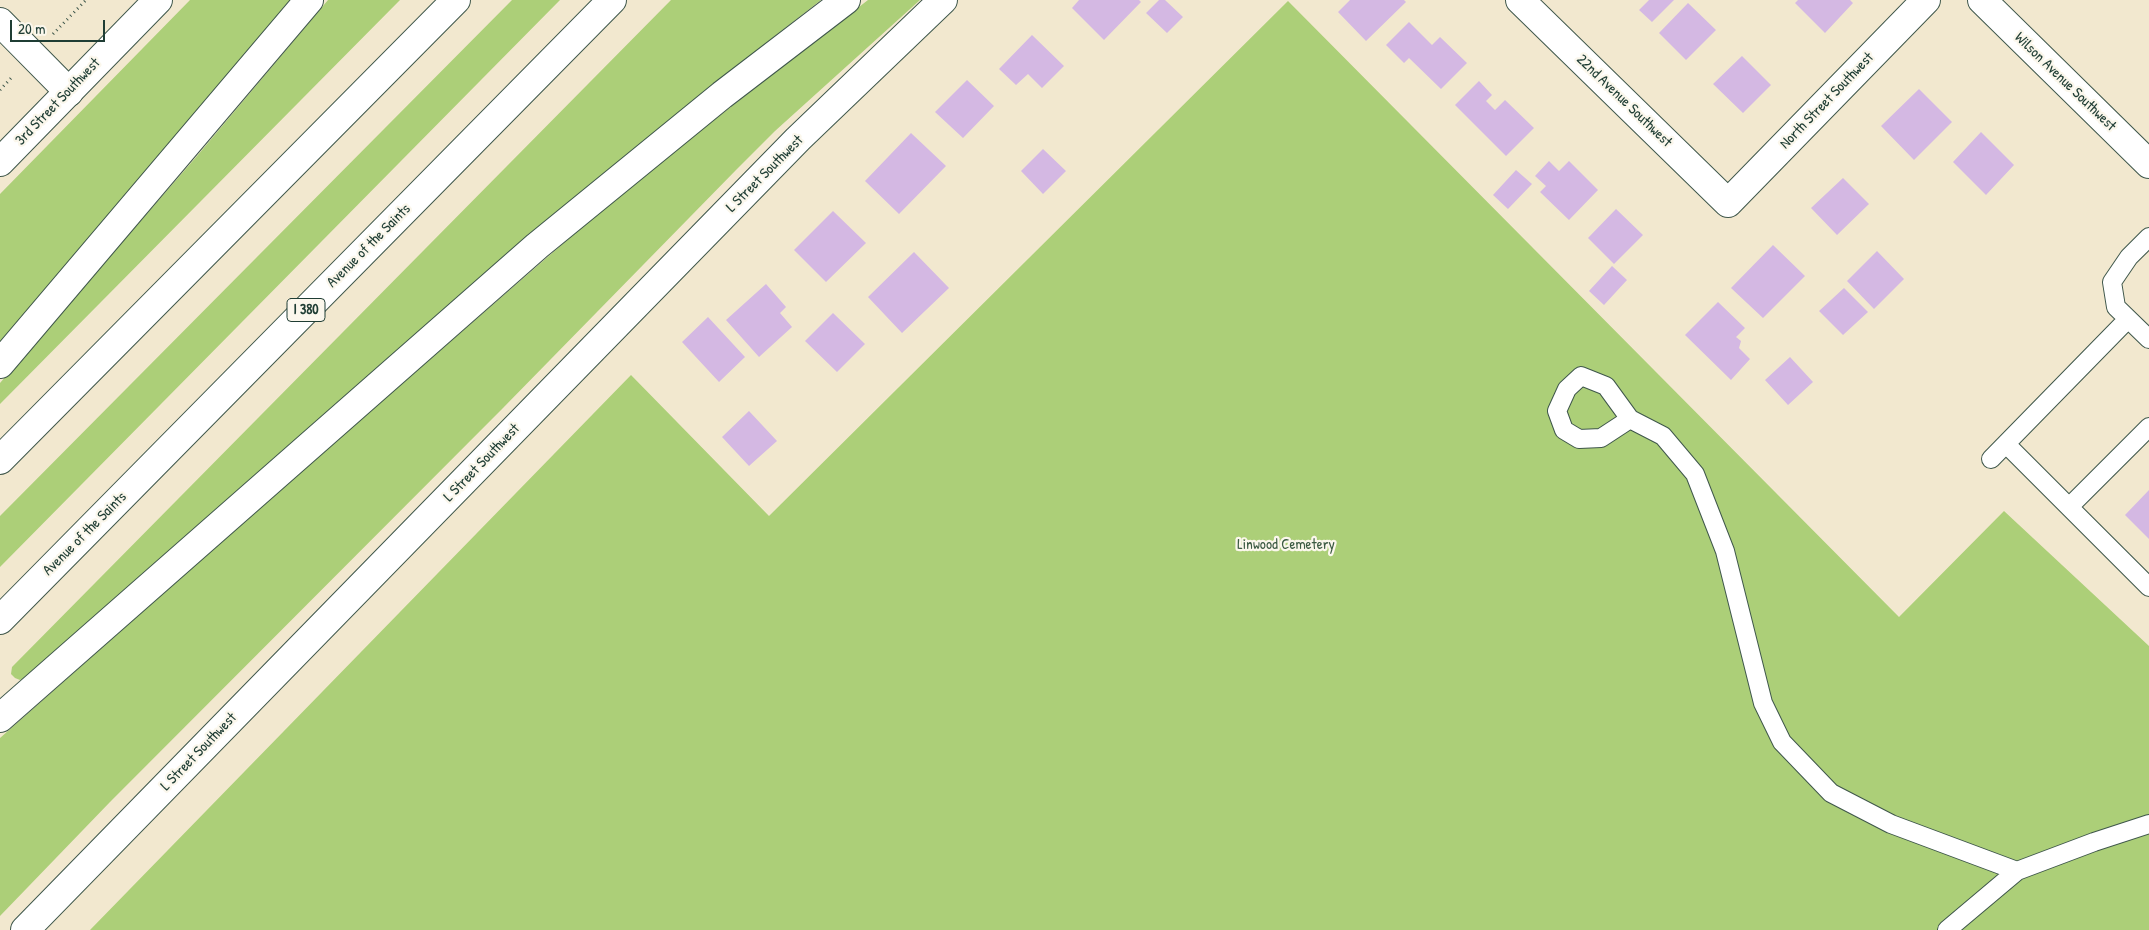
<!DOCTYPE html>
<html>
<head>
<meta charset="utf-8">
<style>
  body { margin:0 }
  #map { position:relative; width:2149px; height:930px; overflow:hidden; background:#f2e8cf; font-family:"Patrick Hand",sans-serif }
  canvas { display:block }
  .scale { position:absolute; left:10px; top:20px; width:95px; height:22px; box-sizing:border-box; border:2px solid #1f3d34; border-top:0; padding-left:6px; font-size:15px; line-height:18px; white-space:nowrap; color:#1f3d34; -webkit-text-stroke:4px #fbf7ec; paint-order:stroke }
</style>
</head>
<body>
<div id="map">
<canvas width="2149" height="930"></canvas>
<div class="scale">20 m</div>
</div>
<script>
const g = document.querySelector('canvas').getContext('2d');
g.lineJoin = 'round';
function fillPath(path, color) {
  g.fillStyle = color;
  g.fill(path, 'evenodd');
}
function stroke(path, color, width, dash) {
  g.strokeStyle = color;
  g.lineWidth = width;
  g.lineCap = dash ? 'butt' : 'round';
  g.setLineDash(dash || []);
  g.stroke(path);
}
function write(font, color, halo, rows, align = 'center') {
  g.font = font + ' "Patrick Hand",sans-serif';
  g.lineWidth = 4.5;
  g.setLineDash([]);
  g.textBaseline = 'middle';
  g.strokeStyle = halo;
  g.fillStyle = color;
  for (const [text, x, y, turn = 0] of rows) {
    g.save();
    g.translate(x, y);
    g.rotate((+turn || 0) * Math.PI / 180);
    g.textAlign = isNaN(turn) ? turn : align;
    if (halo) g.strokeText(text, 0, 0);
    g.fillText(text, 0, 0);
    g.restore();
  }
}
const green = new Path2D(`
  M 190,0 L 290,0 L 0,348 L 0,194 Z
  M 328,0 L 400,0 L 0,404 L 0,383 L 197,156 Z
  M 512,0 L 560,0 L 0,567 L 0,516 Z
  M 671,0 L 821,0 C 545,213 289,448 26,677 L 20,680 L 15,678 L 11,674 L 12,667 Z
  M 868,0 L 920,0 L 775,131 L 736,170 L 503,408 L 110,802 L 0,916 L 0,738 L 306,467 L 581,228 L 682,145 Z
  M 1288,1 L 1899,617 L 2004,511 L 2149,646 L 2149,930 L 90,930 L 631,375 L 769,516 Z`);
const building = new Path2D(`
  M 1079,0 L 1139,0 L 1141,2 L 1104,40 L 1072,8 Z
  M 1159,0 L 1165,0 L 1183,17 L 1167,33 L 1146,13 Z
  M 1350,0 L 1404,0 L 1406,2 L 1366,41 L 1338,12 Z
  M 1649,0 L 1674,0 L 1652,22 L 1639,10 Z
  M 1798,0 L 1850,0 L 1853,3 L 1825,33 L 1795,3 Z
  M 1688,3 L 1716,30 L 1686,60 L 1659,33 Z
  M 1409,22 L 1432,45 L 1440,37 L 1467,63 L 1441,89 L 1409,58 L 1404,63 L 1386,45 Z
  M 1032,35 L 1064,66 L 1042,88 L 1028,74 L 1016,85 L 999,69 Z
  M 1742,56 L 1771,85 L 1743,113 L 1713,84 Z
  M 967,80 L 994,106 L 963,138 L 935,112 Z
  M 1479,81 L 1492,95 L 1486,101 L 1495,110 L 1505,100 L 1534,128 L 1506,156 L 1455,105 Z
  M 1919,89 L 1952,122 L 1914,160 L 1881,126 Z
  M 1981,132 L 2014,165 L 1986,195 L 1953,162 Z
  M 911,133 L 946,166 L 899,214 L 865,181 Z
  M 1043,149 L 1066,171 L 1043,194 L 1021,171 Z
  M 1549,161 L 1559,171 L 1569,161 L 1598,190 L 1569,220 L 1540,192 L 1546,186 L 1535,176 Z
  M 1516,170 L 1532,184 L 1508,209 L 1493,195 Z
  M 1843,178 L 1869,204 L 1837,235 L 1811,208 Z
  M 1616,209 L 1643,235 L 1614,264 L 1588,238 Z
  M 833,211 L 866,243 L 826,282 L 794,250 Z
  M 1773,245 L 1805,276 L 1763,318 L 1731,288 Z
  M 1877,251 L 1904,279 L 1874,309 L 1847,281 Z
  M 914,252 L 949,288 L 902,333 L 868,297 Z
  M 1612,266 L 1627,280 L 1604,305 L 1589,291 Z
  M 766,284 L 786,307 L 780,313 L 792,327 L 759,357 L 726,320 Z
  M 1844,288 L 1868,312 L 1843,335 L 1819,311 Z
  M 1718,302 L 1745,328 L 1736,337 L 1741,341 L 1739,348 L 1750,359 L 1731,380 L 1685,335 Z
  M 833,313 L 865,344 L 837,372 L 805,341 Z
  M 708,317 L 745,357 L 719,382 L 682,342 Z
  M 1790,357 L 1813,382 L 1788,405 L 1765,380 Z
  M 749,411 L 777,441 L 749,466 L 722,437 Z
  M 2149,490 L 2149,539 L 2125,515 Z`);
const path = new Path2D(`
  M 53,34 L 86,0
  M 0,90 L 12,77`);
const service = new Path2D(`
  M 2149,237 L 2129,257 L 2112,282 L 2116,307 L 2149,339
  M 1630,419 L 1601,438 L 1579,439 L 1564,430 L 1557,411 L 1567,389 L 1581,376 L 1606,386 L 1630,419 L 1663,436 L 1695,474 L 1725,551 L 1763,703 L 1782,742 L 1831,793 L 1891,824 L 2017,871
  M 2149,427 L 2069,507 L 2149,587
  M 2006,444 L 2069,507
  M 1991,459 L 2127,320
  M 1947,930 L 2017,871 L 2094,842 L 2149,824`);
const minor = new Path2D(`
  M 1520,0 L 1728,203 L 1926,0
  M 0,22 L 69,92`);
const tertiary = new Path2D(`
  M 0,162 L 158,0
  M 25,930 L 798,139 L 943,0`);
const secondary = new Path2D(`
  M 1982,0 L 2149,164`);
const motorway = new Path2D(`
  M 0,364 L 309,0
  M 0,460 L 456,0
  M 0,620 L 612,0
  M 0,718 L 537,246 L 722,95 L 846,0`);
const shields = [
  [306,310,38]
];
const shieldNames = [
  ["I 380",306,310]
];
const streetNames = [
  ["Wilson Avenue Southwest",2065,82,44],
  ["22nd Avenue Southwest",1624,101,44],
  ["North Street Southwest",1827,101,-46],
  ["3rd Street Southwest",58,102,-46],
  ["L Street Southwest",765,174,-45],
  ["Avenue of the Saints",369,246,-45],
  ["L Street Southwest",482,463,-46],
  ["Avenue of the Saints",85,534,-45],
  ["L Street Southwest",199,752,-46]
];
const parkNames = [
  ["Linwood Cemetery",1286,545]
];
fillPath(green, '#accf78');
fillPath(building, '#d4b8e3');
stroke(service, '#3f574b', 20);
stroke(minor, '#3f574b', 30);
stroke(tertiary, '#3f574b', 30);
stroke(secondary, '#3f574b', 30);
stroke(motorway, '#3f574b', 30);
stroke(path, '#3f574b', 3, [1, 4]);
stroke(service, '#fff', 18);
stroke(minor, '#fff', 28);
stroke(tertiary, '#fff', 28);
stroke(secondary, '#fff', 28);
stroke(motorway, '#fff', 28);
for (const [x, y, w] of shields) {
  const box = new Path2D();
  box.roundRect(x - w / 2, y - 11.5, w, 23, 4);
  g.fillStyle = '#fbf7ec';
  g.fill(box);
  stroke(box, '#1f3d34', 1);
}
write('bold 14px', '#1f3d34', null, shieldNames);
write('15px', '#1f3d34', '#fbf7ec', streetNames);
write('15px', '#3b5a42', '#fbf7ec', parkNames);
</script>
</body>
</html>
